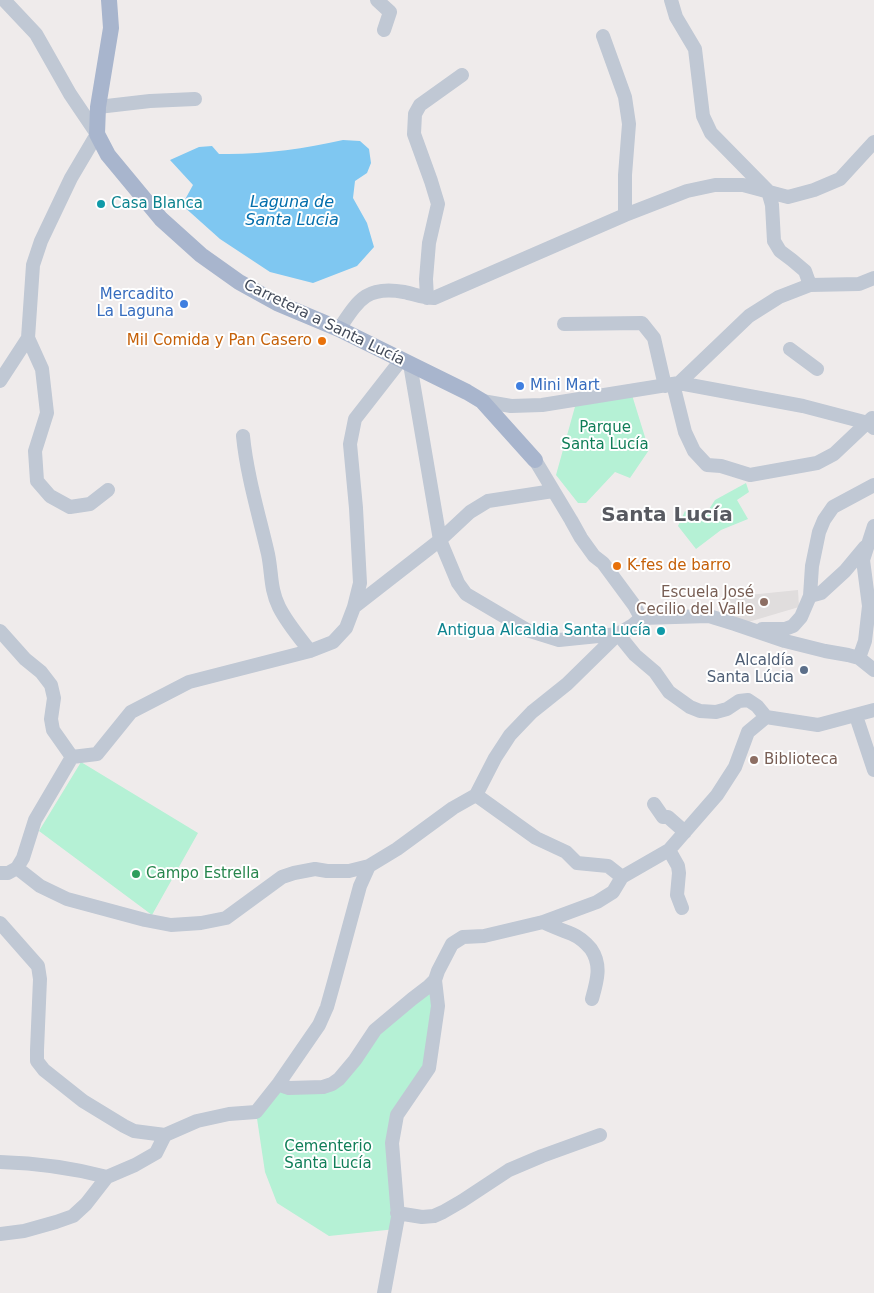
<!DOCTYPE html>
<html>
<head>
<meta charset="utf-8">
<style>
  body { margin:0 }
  canvas { display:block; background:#efebeb }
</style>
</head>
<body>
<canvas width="874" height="1293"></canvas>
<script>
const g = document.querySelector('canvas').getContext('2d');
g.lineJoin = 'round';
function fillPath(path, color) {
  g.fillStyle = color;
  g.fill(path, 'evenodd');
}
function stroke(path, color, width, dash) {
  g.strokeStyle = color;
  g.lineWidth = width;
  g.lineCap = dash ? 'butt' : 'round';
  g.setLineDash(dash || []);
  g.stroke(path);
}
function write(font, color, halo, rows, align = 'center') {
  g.font = font + ' "DejaVu Sans",sans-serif';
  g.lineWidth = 4;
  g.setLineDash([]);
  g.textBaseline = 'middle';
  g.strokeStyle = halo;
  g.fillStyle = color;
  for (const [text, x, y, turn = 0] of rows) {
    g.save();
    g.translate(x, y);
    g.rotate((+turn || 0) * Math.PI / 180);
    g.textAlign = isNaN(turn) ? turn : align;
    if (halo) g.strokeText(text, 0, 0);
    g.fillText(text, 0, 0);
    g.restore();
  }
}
const education = new Path2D(`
  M 798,590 L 799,607 L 745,623 L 729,616 L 729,597 Z`);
const green = new Path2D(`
  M 632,395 L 649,450 L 630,478 L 615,472 L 586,503 L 578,503 L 556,475 L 576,403 Z
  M 746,483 L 749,492 L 737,500 L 748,519 L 721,530 L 696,549 L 678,526 L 685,511 L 700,523 L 715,500 Z
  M 81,762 L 198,833 L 152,915 L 39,831 Z
  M 429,986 L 437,1006 L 427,1067 L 396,1115 L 396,1229 L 329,1236 L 277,1203 L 265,1172 L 256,1112 L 279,1083 L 317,1086 L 347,1067 Z`);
const water = new Path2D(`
  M 343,140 L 360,141 L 369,149 L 371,163 L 367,173 L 355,181 L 353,198 L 367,223 L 374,247 L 357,266 L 313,283 L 270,272 L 220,239 L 182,205 L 193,185 L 170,160 L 199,147 L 212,146 L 219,154 C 261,155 302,149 343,140 Z`);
const minor = new Path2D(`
  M 4,0 L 36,34 L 70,94 L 97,134 L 71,178 L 41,241 L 33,265 L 28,338 L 42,369 L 47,413 L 35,451 L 37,481 L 50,496 L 70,507 L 90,504 L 108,490
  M 377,0 L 390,12 L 384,30
  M 671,0 L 676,17 L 695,49 L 703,116 L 711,133 L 768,191 L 772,205 L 774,241 L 780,251 L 792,260 L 805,271 L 810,285
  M 603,36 L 625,97 L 629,124 L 625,175 L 625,215
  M 98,107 L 150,101 L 195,99
  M 427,298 L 426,279 L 429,243 L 438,204 L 431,181 L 414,134 L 415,114 L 420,105 L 462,75
  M 564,324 L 642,323 L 654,338 L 665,386
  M 339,329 C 358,301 366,285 404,292 C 414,294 424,298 434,298 L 625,215 L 687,191 L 715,185 L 743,185 L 788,197 L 814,190 L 840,179 L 874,142
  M 790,349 L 817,369
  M 410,364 L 440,540 L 458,583 L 466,594 L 527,630 L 559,640 L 618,634 L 635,655 L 655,672 L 669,692 L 690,707 L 700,711 L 716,712 L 727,709 L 739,701 L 748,700 L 757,706 L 766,717 L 818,725 L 874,710
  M 0,381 L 28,338
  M 679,383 L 749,316 L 779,297 L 810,285 L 859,284 L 874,278
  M 673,384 L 685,432 L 694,451 L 707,465 L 721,466 L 750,475 L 817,463 L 834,454 L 872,418
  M 482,401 L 511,406 L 542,405 L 679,383 L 803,406 L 868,423 L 874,428
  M 243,436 C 247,476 259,515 268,554 C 272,573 270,589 279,607 C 287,623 299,637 310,651
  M 535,460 L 571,520 L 581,538 L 594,556 L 603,563 L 634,605 L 641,618
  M 810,596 L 821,593 L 845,571 L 865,547
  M 354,607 L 440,540 L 470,512 L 488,501 L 553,491
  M 762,629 L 785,629 L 793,626 L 801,617 L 810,596 L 812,566 L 819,532 L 824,520 L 833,507 L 874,485
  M 0,631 L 25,659 L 41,672 L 51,685 L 54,698 L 51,719 L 53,730 L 72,757 L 35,820 L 23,858 L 17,868 L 8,873 L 0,873
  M 859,658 L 865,641 L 869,606 L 863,560 L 874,526
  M 856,716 L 874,770
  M 72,757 L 97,754 L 131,712 L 189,682 L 310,651 L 333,642 L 346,628 L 354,607 L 360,583 L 356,508 L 350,444 L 355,419 L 401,360
  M 476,795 L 536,838 L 566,852 L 577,863 L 608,866 L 622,877
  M 654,804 L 663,817 L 668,817 L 685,832
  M 669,850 L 678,866 L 679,873 L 677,895 L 682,908
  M 17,868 L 40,886 L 67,899 L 145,920 L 171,925 L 201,923 L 226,918 L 282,877 L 294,873 L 315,869 L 327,871 L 349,871 L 369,866
  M 543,922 C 553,927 562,930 572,934 C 579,937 586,943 591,949 C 602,965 597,981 592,999
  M 0,923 L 38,966 L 40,979 L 37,1050 L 37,1061 L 44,1070 L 83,1101 L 124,1126 L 134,1131 L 165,1135
  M 279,1083 L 283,1086 L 289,1088 L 323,1087 L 332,1084 L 339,1079 L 355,1060 L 375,1030 L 412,999 L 429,986 L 435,980 L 438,971 L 452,944 L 463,937 L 484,936 L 543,922 L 597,902 L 613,892 L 622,877 L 669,850 L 717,795 L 735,767 L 748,732 L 766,717
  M 0,1162 C 36,1163 73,1168 107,1177
  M 397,1213 L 422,1217 L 434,1216 L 443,1212 L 462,1201 L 509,1170 L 542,1156 L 600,1135
  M 0,1234 L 24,1231 L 56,1222 L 73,1216 L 86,1204 L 107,1177 L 135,1165 L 156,1153 L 165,1135 L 197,1121 L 229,1114 L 256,1112 L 279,1083 L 319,1025 L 327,1007 L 334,982 L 360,886 L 369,866 L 397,849 L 453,808 L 476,795 L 495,758 L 510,735 L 532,712 L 567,684 L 618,634 L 633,625 L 641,618 L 709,616 L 735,624 L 785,641 L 825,651 L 848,655 L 859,658 L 874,670
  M 384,1293 L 398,1217 L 392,1143 L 397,1115 L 429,1068 L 438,1006 L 435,980`);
const major = new Path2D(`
  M 109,0 L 111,28 L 98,107 L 97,134 L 108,155 L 161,219 L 201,255 L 239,282 L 277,303 L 339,329 L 467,392 L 482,401 L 535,460`);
const markers = [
  [101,204,5,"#0f9aa8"],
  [184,304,5,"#3f7fe0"],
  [322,341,5,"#e8710a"],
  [520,386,5,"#3f7fe0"],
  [617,566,5,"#e8710a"],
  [764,602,5,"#8d6e63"],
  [661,631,5,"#0f9aa8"],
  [804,670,5,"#5c6f8a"],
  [754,760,5,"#8d6e63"],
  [136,874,5,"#2e9e5b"]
];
const cultureNames = [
  ["Casa Blanca",111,204],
  ["Antigua Alcaldia Santa Lucía",651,631,"right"]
];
const shopNames = [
  ["Mercadito",174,295],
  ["La Laguna",174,312],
  ["Mini Mart",530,386,"left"]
];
const streetNames = [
  ["Carretera a Santa Lucía",324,323,26]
];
const foodNames = [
  ["Mil Comida y Pan Casero",312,341],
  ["K-fes de barro",627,566,"left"]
];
const parkNames = [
  ["Parque",605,428],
  ["Santa Lucía",605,445],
  ["Cementerio",328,1147],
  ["Santa Lucía",328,1164]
];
const educationNames = [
  ["Escuela José",754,593],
  ["Cecilio del Valle",754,610],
  ["Biblioteca",764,760,"left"]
];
const serviceNames = [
  ["Alcaldía",794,661],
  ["Santa Lúcia",794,678]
];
const leisureNames = [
  ["Campo Estrella",146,874]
];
const waterNames = [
  ["Laguna de",292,203],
  ["Santa Lucia",292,221]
];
const districtNames = [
  ["Santa Lucía",667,516]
];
fillPath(education, '#e0dddd');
fillPath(green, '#b5f1d5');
fillPath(water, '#7fc7f1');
stroke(minor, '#c0c8d4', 14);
stroke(major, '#a8b5cd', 16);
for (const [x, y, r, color] of markers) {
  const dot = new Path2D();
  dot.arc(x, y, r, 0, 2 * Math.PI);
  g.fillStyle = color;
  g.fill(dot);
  stroke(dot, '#fff', 2);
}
write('15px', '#0d838f', '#fff', cultureNames, 'left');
write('15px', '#366cbe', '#fff', shopNames, 'right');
write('15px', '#434b5a', '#fff', streetNames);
write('15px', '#c56008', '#fff', foodNames, 'right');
write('15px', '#107e58', '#fff', parkNames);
write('15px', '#785e54', '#fff', educationNames, 'right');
write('15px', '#4e5e75', '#fff', serviceNames, 'right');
write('15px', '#27864d', '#fff', leisureNames, 'left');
write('italic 16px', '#036eac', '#fff', waterNames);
write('bold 20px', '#585a61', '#fff', districtNames);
</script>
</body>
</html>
